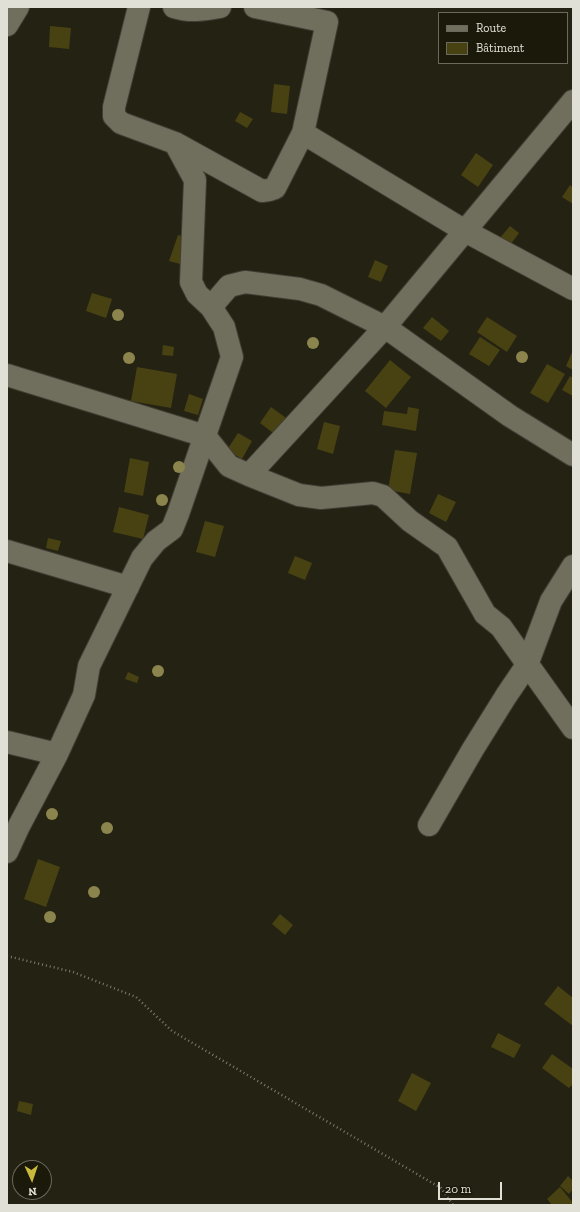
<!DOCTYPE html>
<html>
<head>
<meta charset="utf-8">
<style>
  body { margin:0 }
  #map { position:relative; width:580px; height:1212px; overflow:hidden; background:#242213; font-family:"Zilla Slab",serif }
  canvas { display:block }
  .frame { position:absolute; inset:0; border:8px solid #e1e0d6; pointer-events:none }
  .legend { position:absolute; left:438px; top:12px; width:130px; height:52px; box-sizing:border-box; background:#1a190a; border:1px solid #6a695c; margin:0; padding:5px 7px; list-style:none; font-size:12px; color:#e1e0d6 }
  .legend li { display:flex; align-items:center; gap:8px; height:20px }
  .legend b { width:20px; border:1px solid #6a695c }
  .north { position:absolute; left:12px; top:1160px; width:40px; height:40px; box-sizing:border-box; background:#1a190a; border:1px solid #6a695c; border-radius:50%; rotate:177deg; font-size:11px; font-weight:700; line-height:16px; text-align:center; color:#e1e0d6 }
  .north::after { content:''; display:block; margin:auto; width:14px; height:18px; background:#caba3a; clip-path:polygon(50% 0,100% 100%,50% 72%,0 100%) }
  .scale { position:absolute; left:438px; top:1182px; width:64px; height:18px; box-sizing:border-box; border:2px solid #e1e0d6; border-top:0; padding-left:5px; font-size:12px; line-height:14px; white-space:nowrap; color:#e1e0d6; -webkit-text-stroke:3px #1a190a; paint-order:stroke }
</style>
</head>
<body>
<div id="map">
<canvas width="580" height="1212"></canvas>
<div class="frame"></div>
<ul class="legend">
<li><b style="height:5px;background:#706f5d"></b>Route</li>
<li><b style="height:11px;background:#484213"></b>Bâtiment</li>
</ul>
<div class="north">N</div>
<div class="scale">20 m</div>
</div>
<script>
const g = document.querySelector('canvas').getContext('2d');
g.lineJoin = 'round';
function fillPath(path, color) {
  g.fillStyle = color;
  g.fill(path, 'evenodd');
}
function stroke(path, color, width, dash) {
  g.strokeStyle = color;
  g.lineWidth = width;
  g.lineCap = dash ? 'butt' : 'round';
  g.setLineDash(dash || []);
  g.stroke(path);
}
const building = new Path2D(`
  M 50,26 L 71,28 L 69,49 L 49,47 Z
  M 274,84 L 290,86 L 287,114 L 271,112 Z
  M 240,112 L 253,119 L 247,128 L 235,121 Z
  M 476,153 L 493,165 L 478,187 L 461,175 Z
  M 570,185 L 573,188 L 573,204 L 562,197 Z
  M 510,226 L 519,233 L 510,245 L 500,238 Z
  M 178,235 L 189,238 L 180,264 L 169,261 Z
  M 375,260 L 388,266 L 381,282 L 368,277 Z
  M 92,293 L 112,299 L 106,318 L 86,311 Z
  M 432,317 L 449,331 L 441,341 L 423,328 Z
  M 487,317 L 517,336 L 507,352 L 477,332 Z
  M 480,337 L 500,350 L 489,366 L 469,354 Z
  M 163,345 L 174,347 L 173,356 L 162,355 Z
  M 573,350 L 573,370 L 566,366 Z
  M 390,360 L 411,377 L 386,408 L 365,391 Z
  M 547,364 L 565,374 L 548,403 L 530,393 Z
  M 137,367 L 177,374 L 171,408 L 131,401 Z
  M 570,376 L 573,378 L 573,396 L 562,390 Z
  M 189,394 L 203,399 L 198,415 L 184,411 Z
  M 271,407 L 289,420 L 277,436 L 260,423 Z
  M 408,407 L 419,409 L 416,431 L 382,425 L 384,411 L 407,414 Z
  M 324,422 L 340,426 L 333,454 L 317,449 Z
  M 238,433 L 252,441 L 242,459 L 227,450 Z
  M 395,450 L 417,453 L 410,494 L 388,490 Z
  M 130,458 L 149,462 L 143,496 L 124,492 Z
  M 438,494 L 456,502 L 446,522 L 429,513 Z
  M 119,507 L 149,515 L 143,539 L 113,532 Z
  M 205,521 L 224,526 L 215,557 L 196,552 Z
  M 48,538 L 61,541 L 58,551 L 46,548 Z
  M 295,556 L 312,563 L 305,580 L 288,573 Z
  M 128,672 L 139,677 L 137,683 L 125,679 Z
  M 38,859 L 60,867 L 46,907 L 24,899 Z
  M 280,914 L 293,925 L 285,935 L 272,924 Z
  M 558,986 L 573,998 L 573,1026 L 544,1004 Z
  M 498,1033 L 521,1045 L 514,1058 L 491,1047 Z
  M 552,1054 L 573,1069 L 573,1084 L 569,1088 L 542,1068 Z
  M 412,1073 L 431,1083 L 416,1111 L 398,1101 Z
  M 19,1101 L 33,1104 L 31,1115 L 17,1111 Z
  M 568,1176 L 573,1181 L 573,1189 L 569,1194 L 560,1186 Z
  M 560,1187 L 573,1203 L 573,1205 L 552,1205 L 547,1199 Z`);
const path = new Path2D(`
  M 7,956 L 73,972 L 136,997 L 172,1031 L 441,1188 L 453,1205`);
const street = new Path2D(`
  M 139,7 L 114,107 L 114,116 L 121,123 L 175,143 L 262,191 L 269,190 L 275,188 L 303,133 L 327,22 L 255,7
  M 174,7 C 189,12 204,10 220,7
  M 7,25 L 18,7
  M 303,133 L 465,231 L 573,289
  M 211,307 L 229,286 L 245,282 L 300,289 L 321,295 L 385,327 L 510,416 L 573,455
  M 7,375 L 205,436 L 229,466 L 249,475 L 299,495 L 321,498 L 373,493 L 383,496 L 410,521 L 447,547 L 485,614 L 501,627 L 573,728
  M 249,475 L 385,327 L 573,101
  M 7,551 L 128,587
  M 7,742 L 57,754
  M 429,825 L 473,749 L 506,696 L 527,665 L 551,601 L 573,566
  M 7,852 L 19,826 L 57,754 L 84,695 L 89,666 L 142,558 L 156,541 L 172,529 L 178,514 L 232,357 L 224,327 L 211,307 L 197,294 L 191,282 L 195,180 L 175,143`);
const trees = [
  [118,315],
  [313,343],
  [522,357],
  [129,358],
  [179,467],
  [162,500],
  [158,671],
  [52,814],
  [107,828],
  [94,892],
  [50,917]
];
fillPath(building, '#484213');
stroke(street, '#403e34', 24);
stroke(path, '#7c7b6e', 2.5, [1, 3]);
stroke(street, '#706f5d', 22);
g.fillStyle = '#8b844c';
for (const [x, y] of trees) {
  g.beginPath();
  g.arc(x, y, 6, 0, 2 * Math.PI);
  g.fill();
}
</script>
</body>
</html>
